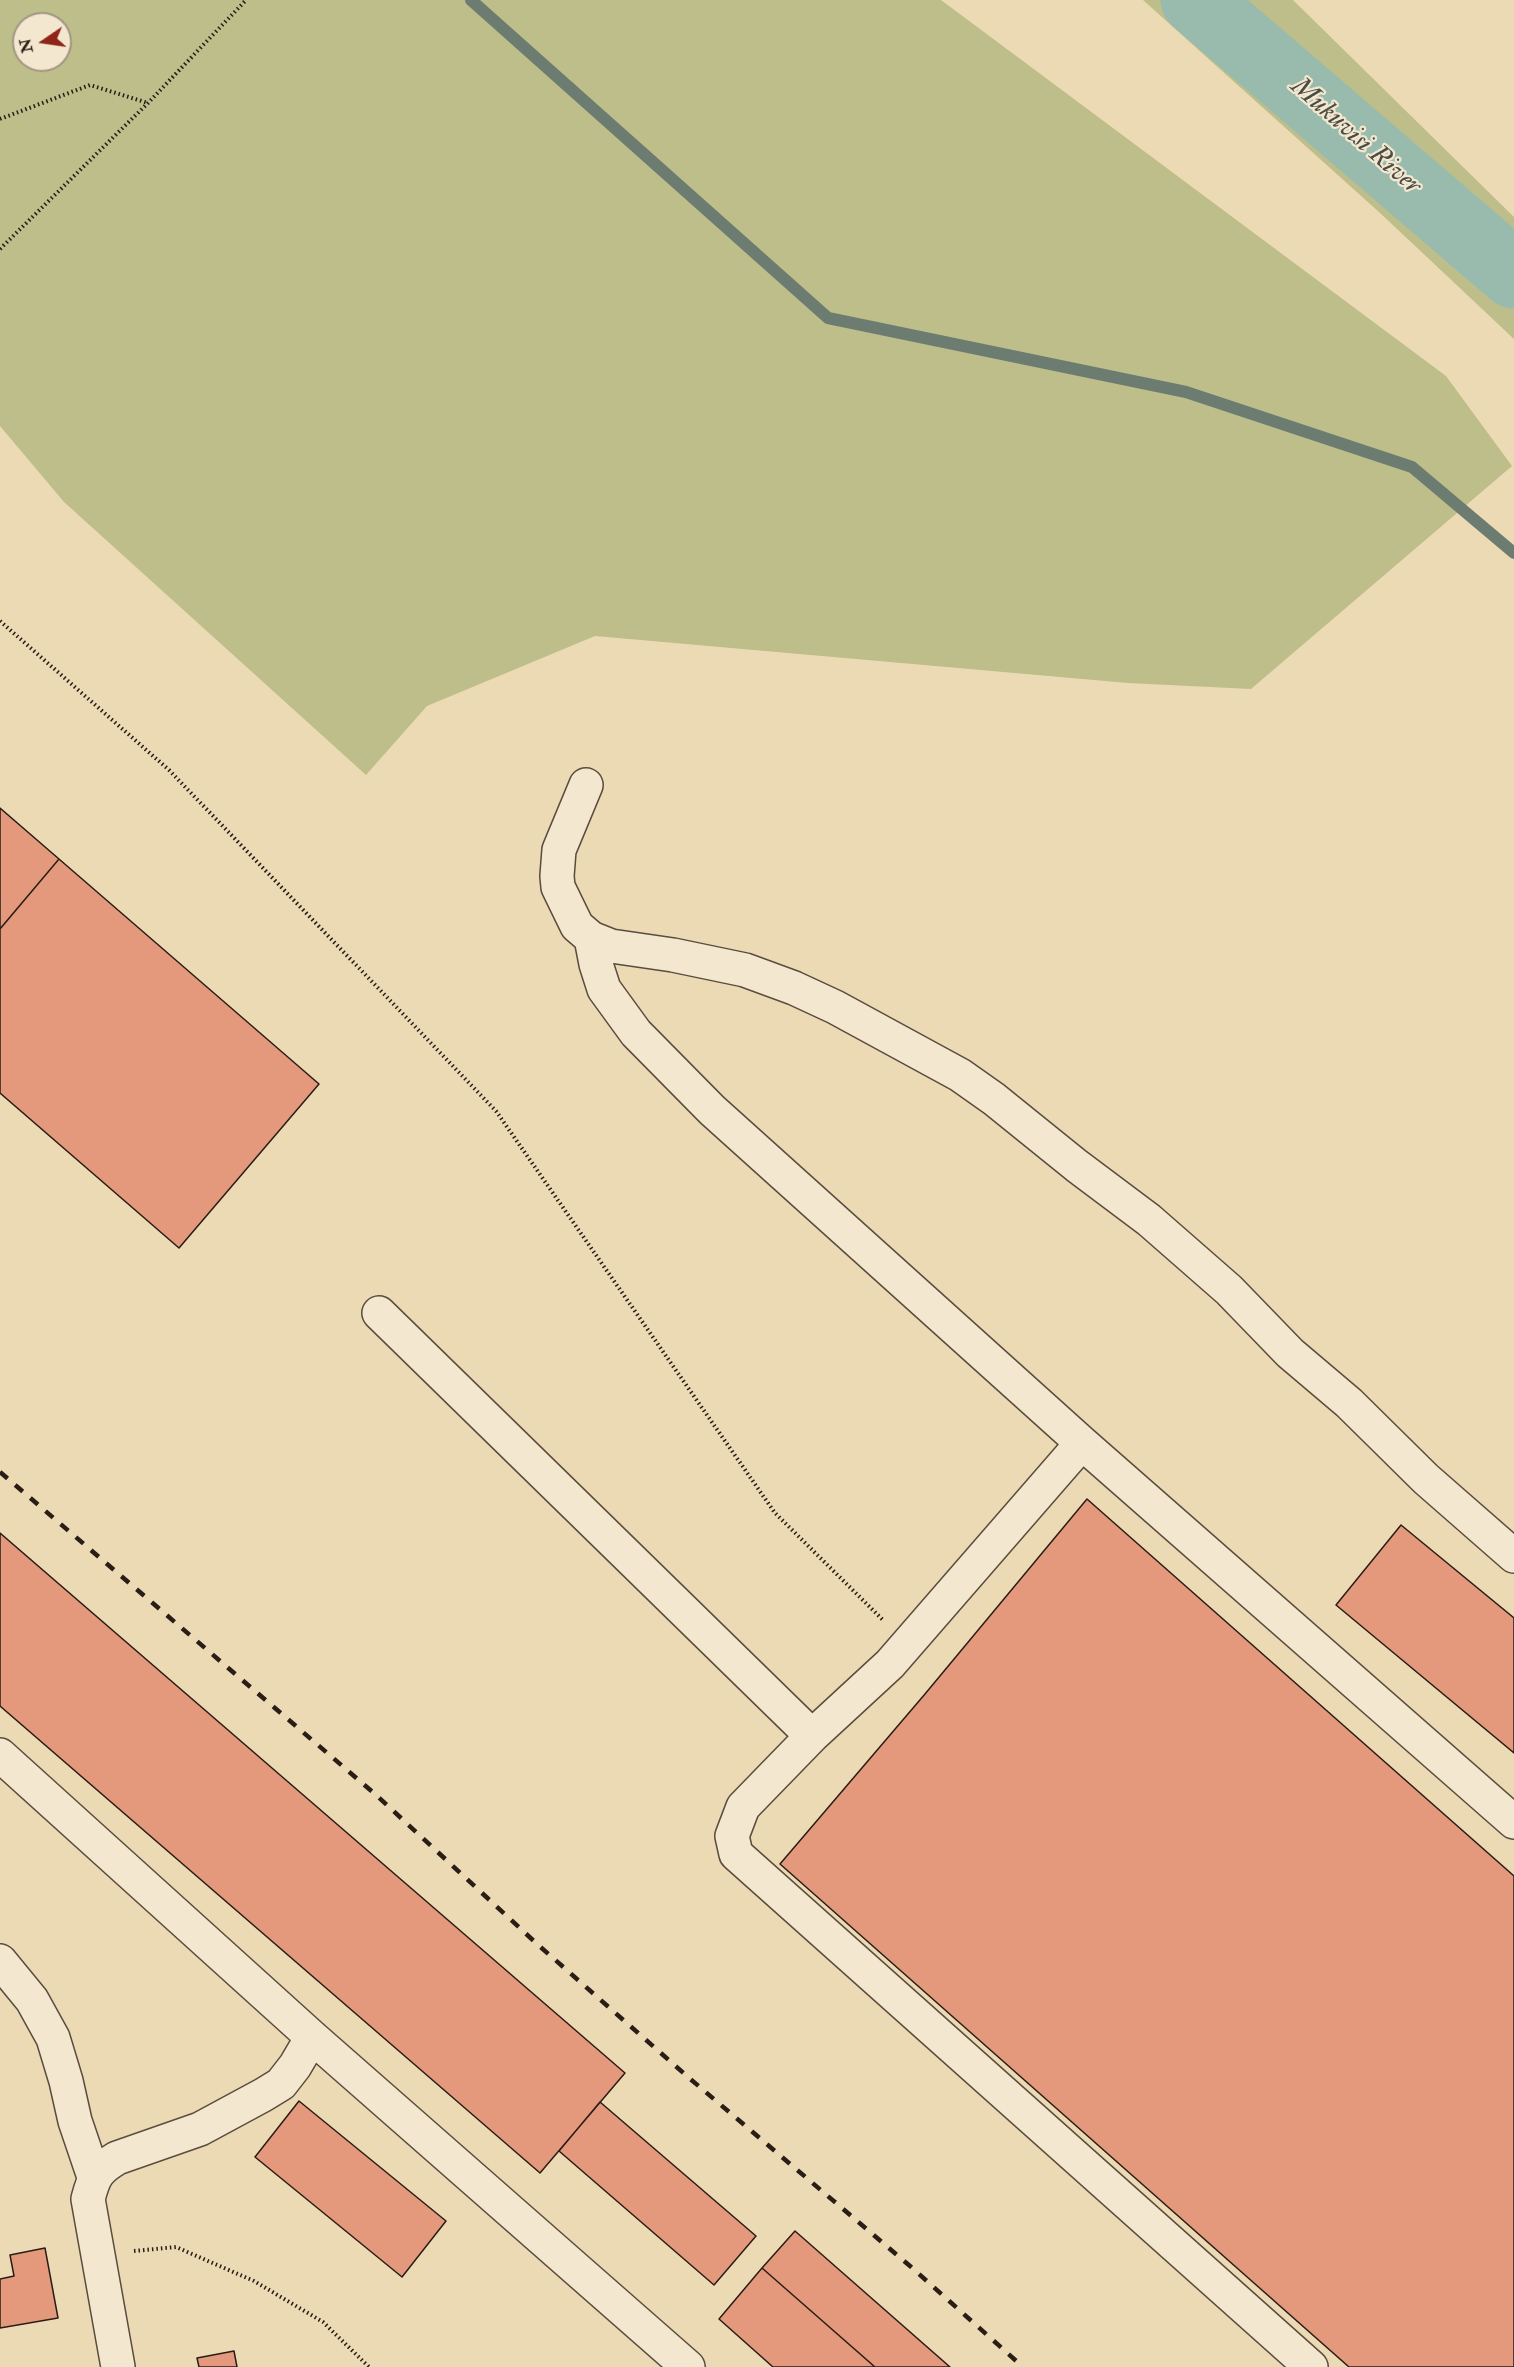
<!DOCTYPE html>
<html>
<head>
<meta charset="utf-8">
<style>
  body { margin:0 }
  #map { position:relative; width:1514px; height:2367px; overflow:hidden; background:#ecdab5; font-family:"IM FELL Double Pica",serif }
  canvas { display:block }
  .north { position:absolute; left:12px; top:12px; width:60px; height:60px; box-sizing:border-box; background:#f3e7cf; border:2px solid #a29685; border-radius:50%; rotate:257deg; font-size:16px; font-weight:700; line-height:24px; text-align:center; color:#291d16 }
  .north::after { content:''; display:block; margin:auto; width:21px; height:27px; background:#8f2418; clip-path:polygon(50% 0,100% 100%,50% 72%,0 100%) }
</style>
</head>
<body>
<div id="map">
<canvas width="1514" height="2367"></canvas>
<div class="north">N</div>
</div>
<script>
const g = document.querySelector('canvas').getContext('2d');
g.lineJoin = 'round';
function fillPath(path, color) {
  g.fillStyle = color;
  g.fill(path, 'evenodd');
}
function stroke(path, color, width, dash) {
  g.strokeStyle = color;
  g.lineWidth = width;
  g.lineCap = dash ? 'butt' : 'round';
  g.setLineDash(dash || []);
  g.stroke(path);
}
function write(font, color, halo, rows, align = 'center') {
  g.font = font + ' "IM FELL Double Pica",serif';
  g.lineWidth = 4.5;
  g.setLineDash([]);
  g.textBaseline = 'middle';
  g.strokeStyle = halo;
  g.fillStyle = color;
  for (const [text, x, y, turn = 0] of rows) {
    g.save();
    g.translate(x, y);
    g.rotate((+turn || 0) * Math.PI / 180);
    g.textAlign = isNaN(turn) ? turn : align;
    if (halo) g.strokeText(text, 0, 0);
    g.fillText(text, 0, 0);
    g.restore();
  }
}
const green = new Path2D(`
  M 0,0 L 941,0 L 1446,376 L 1512,466 L 1251,689 L 1128,683 L 595,636 L 427,706 L 366,775 L 64,502 L 0,426 ZM 24,24 L 60,24 L 60,60 L 24,60 Z
  M 1143,0 L 1293,0 L 1514,217 L 1514,339 L 1379,212 Z`);
const stream = new Path2D(`
  M 471,0 L 828,318 L 1186,392 L 1412,467 L 1514,553`);
const river = new Path2D(`
  M 1195,0 L 1514,274`);
const building = new Path2D(`
  M 0,808 L 59,859 L 0,929 Z
  M 59,859 L 319,1084 L 179,1248 L 0,1093 L 0,929 Z
  M 1087,1499 L 1514,1876 L 1514,2367 L 1349,2367 L 780,1864 L 925,1694 Z
  M 1401,1525 L 1514,1618 L 1514,1753 L 1336,1605 Z
  M 0,1533 L 625,2073 L 540,2173 L 0,1706 Z
  M 299,2101 L 446,2221 L 402,2277 L 255,2157 Z
  M 600,2102 L 756,2236 L 714,2285 L 559,2151 Z
  M 795,2231 L 950,2367 L 875,2367 L 762,2268 Z
  M 45,2248 L 58,2318 L 0,2328 L 0,2279 L 14,2276 L 10,2255 Z
  M 762,2268 L 875,2367 L 773,2367 L 719,2319 Z
  M 234,2351 L 237,2367 L 199,2367 L 197,2358 Z`);
const path = new Path2D(`
  M 0,119 L 90,85 L 148,103
  M 0,249 L 148,103 L 246,0
  M 0,621 L 169,770 L 496,1111 L 775,1513 L 883,1620
  M 134,2251 L 176,2247 L 254,2281 L 323,2322 L 369,2367`);
const minor = new Path2D(`
  M 586,785 L 559,850 L 557,876 L 558,887 L 577,926 L 591,938 L 611,946 L 673,955 L 745,970 L 794,988 L 835,1007 L 960,1075 L 994,1099 L 1077,1166 L 1149,1220 L 1229,1290 L 1290,1353 L 1349,1403 L 1426,1479 L 1514,1556
  M 591,938 L 596,964 L 604,989 L 636,1033 L 712,1110 L 1082,1443 L 1514,1822
  M 379,1313 L 812,1736
  M 1082,1443 L 890,1664 L 812,1736 L 743,1807 L 732,1836 L 736,1854 L 1311,2367
  M 0,1755 L 312,2037 L 688,2367
  M 0,1961 L 32,2000 L 53,2038 L 66,2081 L 75,2121 L 94,2177
  M 118,2367 L 88,2199 C 94,2176 97,2170 117,2158 L 200,2129 L 263,2095 L 281,2084 L 295,2066 L 312,2037`);
const rail = new Path2D(`
  M 0,1472 L 375,1794 L 536,1943 L 688,2077 L 910,2266 L 1023,2367`);
const waterNames = [
  ["Mukuvisi River",1355,137,41]
];
fillPath(green, '#bdbe8a');
stroke(stream, '#6c7c71', 12);
stroke(river, '#99bbae', 69);
fillPath(building, '#e5997c');
stroke(building, '#291d16', 1.5);
stroke(minor, '#5a4c3e', 36);
stroke(path, '#291d16', 4, [1.5, 3]);
stroke(minor, '#f3e7cf', 33);
stroke(rail, '#291d16', 4.5, [10, 10]);
write('italic 27px', '#4b4c44', '#f3e7cf', waterNames);
</script>
</body>
</html>
